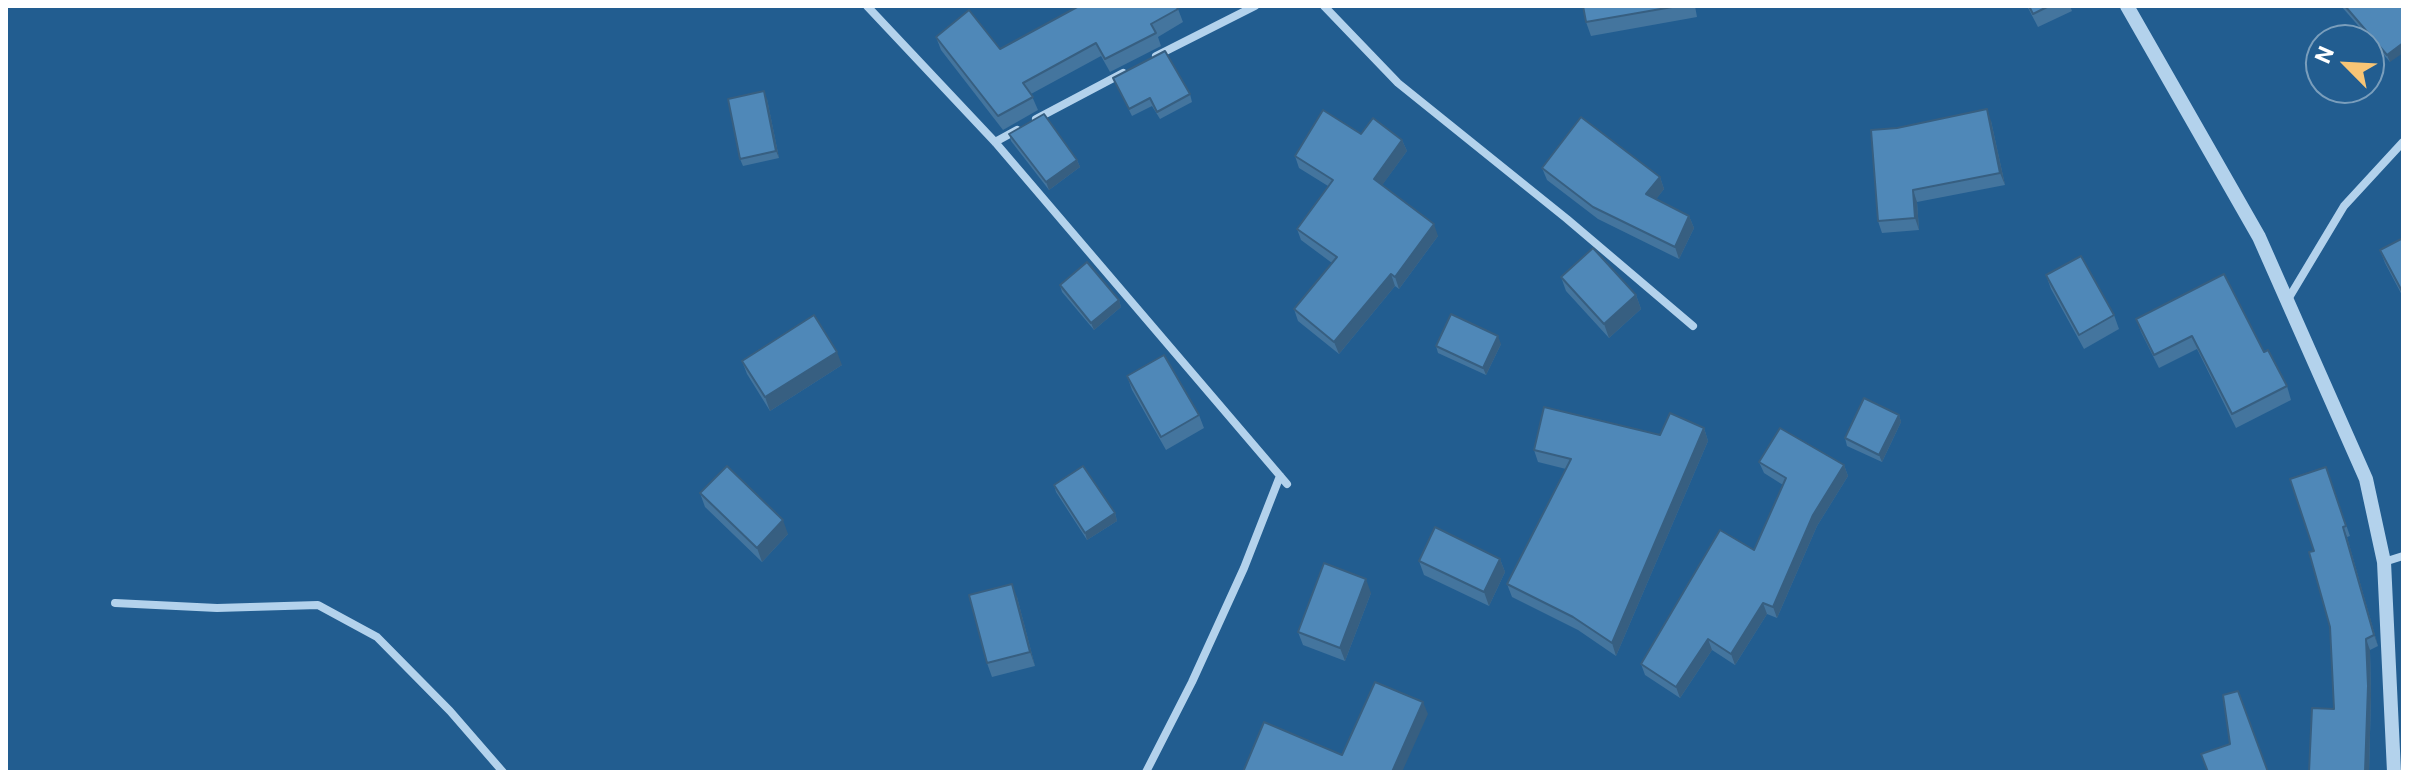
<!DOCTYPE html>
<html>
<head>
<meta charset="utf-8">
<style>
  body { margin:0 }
  #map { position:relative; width:2409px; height:778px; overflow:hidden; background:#225d90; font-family:Roboto,sans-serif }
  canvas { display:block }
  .frame { position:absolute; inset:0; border:8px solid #fff; pointer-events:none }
  .north { position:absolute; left:2305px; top:24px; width:80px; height:80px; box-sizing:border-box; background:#225d90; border:2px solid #7a9ebc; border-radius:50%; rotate:294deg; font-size:22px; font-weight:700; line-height:32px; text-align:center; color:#fff }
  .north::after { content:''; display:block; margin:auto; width:28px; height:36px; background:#f8c575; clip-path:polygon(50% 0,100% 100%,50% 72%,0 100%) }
</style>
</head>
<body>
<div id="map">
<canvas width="2409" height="778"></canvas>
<div class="frame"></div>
<div class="north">N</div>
</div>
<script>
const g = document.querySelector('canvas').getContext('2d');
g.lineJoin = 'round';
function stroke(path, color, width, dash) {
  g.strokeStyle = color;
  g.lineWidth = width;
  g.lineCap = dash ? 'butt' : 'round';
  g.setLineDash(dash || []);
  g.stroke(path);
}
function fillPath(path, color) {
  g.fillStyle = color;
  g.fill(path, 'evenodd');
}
const minor = new Path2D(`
  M 867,6 L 995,142 L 1287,484
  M 1324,6 L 1398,83 L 1567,219 L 1693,326
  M 1156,56 L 1255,6
  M 1036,119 L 1123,73
  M 995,142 L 1017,130
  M 2287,301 L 2344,206 L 2403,142
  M 2384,562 L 2403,556
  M 115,603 L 217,608 L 318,605 L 377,637 L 450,711 L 503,772
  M 1146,772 L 1192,682 L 1244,568 L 1280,476`);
const tertiary = new Path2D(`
  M 2127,6 L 2259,237 L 2366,479 L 2384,562 L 2394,772`);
const wall = new Path2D(`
  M 1583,6 L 1695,6 L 1697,17 L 1591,36 L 1586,22 Z
  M 2027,6 L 2070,6 L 2072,11 L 2038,27 Z
  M 2341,6 L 2403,6 L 2390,62 Z
  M 1178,9 L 1183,22 L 1158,37 L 1161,46 L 1110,72 L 1101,56 L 1031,94 L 1038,110 L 1003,130 L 941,50 L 936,37 L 1000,49 Z
  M 1113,78 L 1190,94 L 1192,102 L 1160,119 L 1152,106 L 1132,116 Z
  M 767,99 L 779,158 L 743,166 L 740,159 Z
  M 1991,121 L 2005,185 L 1917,202 L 1919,230 L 1882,233 L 1878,221 Z
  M 1009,134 L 1077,160 L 1080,167 L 1049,190 L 1011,141 Z
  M 1361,134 L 1402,140 L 1407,151 L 1382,185 L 1438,236 L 1399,289 L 1395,286 L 1339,354 L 1298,321 L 1294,309 L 1332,263 L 1301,240 L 1297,229 L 1328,186 L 1299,168 L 1295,156 Z
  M 1542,168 L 1660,177 L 1664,189 L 1656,199 L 1689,216 L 1694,228 L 1679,259 L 1598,219 L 1547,180 Z
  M 2403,238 L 2403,297 L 2385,263 L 2380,250 Z
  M 2046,275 L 2114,315 L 2119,329 L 2084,349 L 2051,289 Z
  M 1561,277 L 1636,295 L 1641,309 L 1609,338 L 1566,291 Z
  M 1060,285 L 1119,300 L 1121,307 L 1094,330 L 1062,292 Z
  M 2136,319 L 2264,352 L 2287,386 L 2291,400 L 2236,428 L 2197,349 L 2159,368 L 2141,332 Z
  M 1501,344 L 1486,375 L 1438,353 L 1436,346 Z
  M 742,361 L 842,365 L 770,411 L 747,374 Z
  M 1127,376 L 1199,415 L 1204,428 L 1166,450 L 1132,390 Z
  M 1899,415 L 1901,422 L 1882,462 L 1847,446 L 1845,438 Z
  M 1704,428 L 1708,441 L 1616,656 L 1578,630 L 1512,597 L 1507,584 L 1566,469 L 1538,462 L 1534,450 L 1660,435 Z
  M 1759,462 L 1844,465 L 1848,476 L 1817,526 L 1777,618 L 1767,614 L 1735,665 L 1712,650 L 1680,698 L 1645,675 L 1641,664 L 1754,550 L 1783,485 L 1764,473 Z
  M 2326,467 L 2350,536 L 2347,537 L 2378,646 L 2370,650 L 2371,696 L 2369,772 L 2309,772 L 2334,709 L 2330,627 L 2314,551 Z
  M 1054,485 L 1115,513 L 1117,521 L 1087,540 L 1056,492 Z
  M 700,493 L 788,534 L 762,562 L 705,507 Z
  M 1500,559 L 1505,572 L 1489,606 L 1424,575 L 1419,561 Z
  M 1371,593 L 1345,661 L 1303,645 L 1298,632 Z
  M 1017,597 L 1035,666 L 992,677 L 987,663 Z`);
const shadedWall = new Path2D(`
  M 2403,43 L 2403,53 L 2390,62 L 2387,55 Z
  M 764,91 L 767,99 L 779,158 L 776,151 Z
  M 1987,109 L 1991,121 L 2005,185 L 2000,173 Z
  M 1402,140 L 1407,151 L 1378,191 L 1374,179 Z
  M 1077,160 L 1080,167 L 1049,190 L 1046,182 Z
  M 1660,177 L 1664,189 L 1651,206 L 1646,194 Z
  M 1913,190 L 1917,202 L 1919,230 L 1915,218 Z
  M 1689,216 L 1694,228 L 1679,259 L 1675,247 Z
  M 1434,224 L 1438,236 L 1399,289 L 1395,277 Z
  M 1391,274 L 1395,286 L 1339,354 L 1334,342 Z
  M 1636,295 L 1641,309 L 1609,338 L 1604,324 Z
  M 1119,300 L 1121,307 L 1094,330 L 1091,323 Z
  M 1498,336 L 1501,344 L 1486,375 L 1483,368 Z
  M 837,352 L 842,365 L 770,411 L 765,397 Z
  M 1899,415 L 1901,422 L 1882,462 L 1879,455 Z
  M 1704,428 L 1708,441 L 1616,656 L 1612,643 Z
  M 1844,465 L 1848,476 L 1817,526 L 1777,618 L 1773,607 L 1813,515 Z
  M 1115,513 L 1117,521 L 1087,540 L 1085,533 Z
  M 783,520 L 788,534 L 762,562 L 757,548 Z
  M 2343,527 L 2347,537 L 2378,646 L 2374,635 Z
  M 1500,559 L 1505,572 L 1489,606 L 1484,592 Z
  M 1366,579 L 1371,593 L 1345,661 L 1340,648 Z
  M 1012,584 L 1017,597 L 1035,666 L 1030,652 Z
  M 1763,603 L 1767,614 L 1735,665 L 1731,654 Z
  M 1708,639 L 1712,650 L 1680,698 L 1676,687 Z
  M 2366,639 L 2370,650 L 2371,696 L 2369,772 L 2365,772 Z
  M 1423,702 L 1428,714 L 1402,772 L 1392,772 Z`);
const building = new Path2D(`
  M 1079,6 L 1176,6 L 1178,9 L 1151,24 L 1156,33 L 1105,59 L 1096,43 L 1023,83 L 1033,97 L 998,116 L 936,37 L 969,10 L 1000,49 Z
  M 1583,6 L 1678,6 L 1586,22 Z
  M 2029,6 L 2049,6 L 2033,14 Z
  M 2345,6 L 2403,6 L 2403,43 L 2387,55 Z
  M 1165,51 L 1190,94 L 1157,112 L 1150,98 L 1129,109 L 1113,78 Z
  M 764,91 L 776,151 L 740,159 L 728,99 Z
  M 1987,109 L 2000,173 L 1913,190 L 1915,218 L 1878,221 L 1871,130 L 1897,128 Z
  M 1323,110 L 1361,134 L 1373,118 L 1402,140 L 1374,179 L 1434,224 L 1395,277 L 1391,274 L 1334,342 L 1294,309 L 1337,257 L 1297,229 L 1333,180 L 1295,156 Z
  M 1044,114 L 1077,160 L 1046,182 L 1009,134 Z
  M 1581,117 L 1660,177 L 1646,194 L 1689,216 L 1675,247 L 1593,207 L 1542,168 Z
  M 2403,238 L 2403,293 L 2380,250 Z
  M 1593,248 L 1636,295 L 1604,324 L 1561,277 Z
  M 2081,256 L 2114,315 L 2079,335 L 2046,275 Z
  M 1087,262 L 1119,300 L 1091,323 L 1060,285 Z
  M 2224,274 L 2264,352 L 2268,350 L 2287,386 L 2232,414 L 2192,336 L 2154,355 L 2136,319 Z
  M 1451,314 L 1498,336 L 1483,368 L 1436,346 Z
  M 814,315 L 837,352 L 765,397 L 742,361 Z
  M 1164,355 L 1199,415 L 1161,437 L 1127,376 Z
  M 1864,398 L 1899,415 L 1879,455 L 1845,438 Z
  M 1544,407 L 1660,435 L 1670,413 L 1704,428 L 1612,643 L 1573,617 L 1507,584 L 1571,459 L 1534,450 Z
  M 1780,428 L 1844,465 L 1813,515 L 1773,607 L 1763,603 L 1731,654 L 1708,639 L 1676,687 L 1641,664 L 1720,530 L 1754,550 L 1786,478 L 1759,462 Z
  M 727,466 L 783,520 L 757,548 L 700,493 Z
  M 1083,466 L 1115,513 L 1085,533 L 1054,485 Z
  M 2326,467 L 2346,526 L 2343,527 L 2374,635 L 2366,639 L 2368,686 L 2365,772 L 2309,772 L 2312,708 L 2334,709 L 2330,627 L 2309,552 L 2314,551 L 2290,479 Z
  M 1435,527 L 1500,559 L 1484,592 L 1419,561 Z
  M 1324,563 L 1366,579 L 1340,648 L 1298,632 Z
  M 1012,584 L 1030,652 L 987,663 L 969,595 Z
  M 1375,682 L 1423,702 L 1392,772 L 1243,772 L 1264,722 L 1342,755 Z
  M 2238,691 L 2268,772 L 2208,772 L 2201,754 L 2230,744 L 2223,695 Z`);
stroke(minor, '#b3d2ec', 8);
stroke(tertiary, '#b3d2ec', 14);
fillPath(wall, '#44759e');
fillPath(shadedWall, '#375f81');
fillPath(building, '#4f88b8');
stroke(building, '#375f81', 2);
</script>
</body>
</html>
